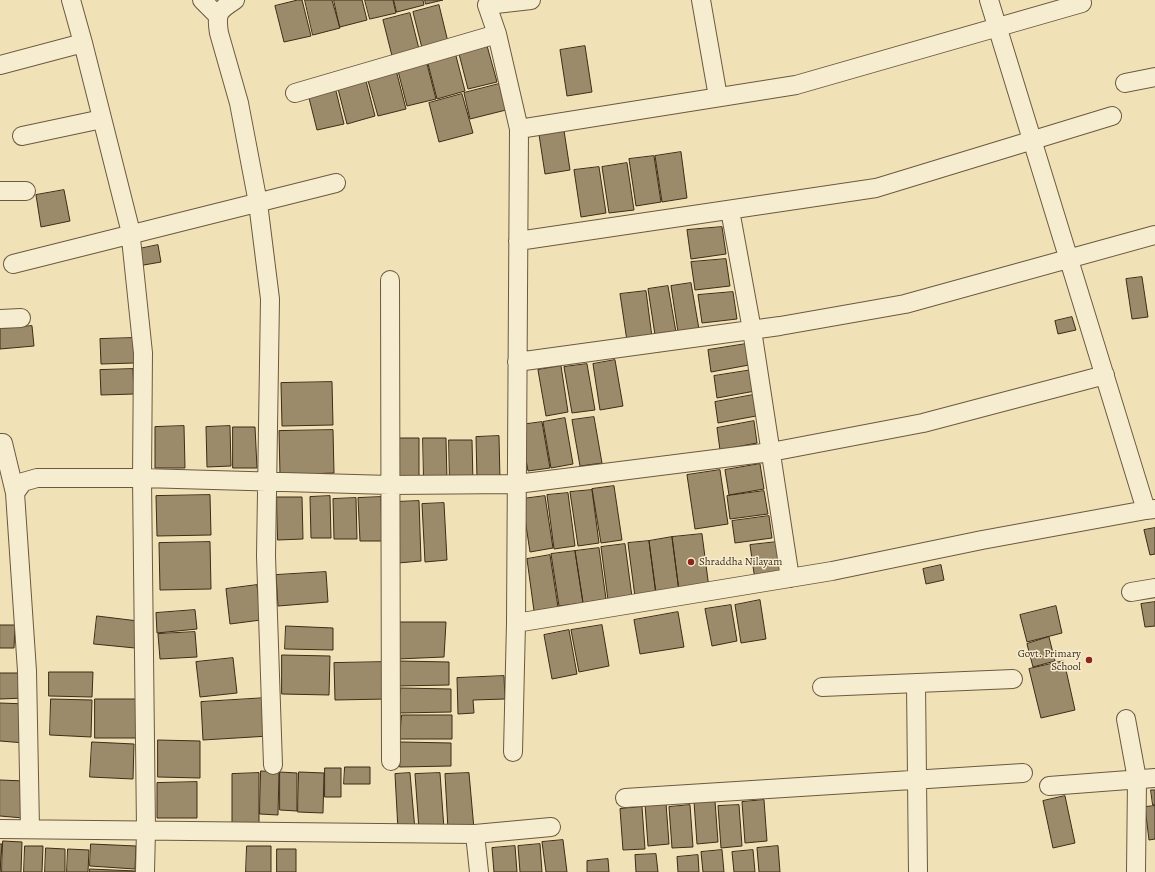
<!DOCTYPE html>
<html>
<head>
<meta charset="utf-8">
<style>
  body { margin:0 }
  canvas { display:block; background:#f1e1b7 }
</style>
</head>
<body>
<canvas width="1155" height="872"></canvas>
<script>
const g = document.querySelector('canvas').getContext('2d');
g.lineJoin = 'round';
function fillPath(path, color) {
  g.fillStyle = color;
  g.fill(path, 'evenodd');
}
function stroke(path, color, width, dash) {
  g.strokeStyle = color;
  g.lineWidth = width;
  g.lineCap = dash ? 'butt' : 'round';
  g.setLineDash(dash || []);
  g.stroke(path);
}
function write(font, color, halo, rows, align = 'center') {
  g.font = font + ' Alegreya,serif';
  g.lineWidth = 3;
  g.setLineDash([]);
  g.textBaseline = 'middle';
  g.strokeStyle = halo;
  g.fillStyle = color;
  for (const [text, x, y, turn = 0] of rows) {
    g.save();
    g.translate(x, y);
    g.rotate((+turn || 0) * Math.PI / 180);
    g.textAlign = isNaN(turn) ? turn : align;
    if (halo) g.strokeText(text, 0, 0);
    g.fillText(text, 0, 0);
    g.restore();
  }
}
const building = new Path2D(`
  M 298,0 L 302,0 L 311,36 L 284,42 L 275,6 Z
  M 305,0 L 332,0 L 340,28 L 313,35 Z
  M 334,0 L 362,0 L 367,20 L 340,27 Z
  M 365,0 L 393,0 L 396,13 L 370,19 Z
  M 394,0 L 423,0 L 424,5 L 397,12 Z
  M 425,0 L 443,0 L 426,4 Z
  M 439,5 L 448,42 L 422,48 L 413,12 Z
  M 410,13 L 419,49 L 392,56 L 383,20 Z
  M 486,42 L 497,82 L 468,89 L 458,50 Z
  M 585,46 L 592,92 L 567,96 L 560,50 Z
  M 455,52 L 465,91 L 437,99 L 427,60 Z
  M 426,60 L 436,99 L 407,106 L 397,67 Z
  M 396,70 L 406,109 L 378,116 L 367,77 Z
  M 365,77 L 375,116 L 347,124 L 337,85 Z
  M 499,84 L 506,110 L 470,119 L 464,93 Z
  M 335,87 L 344,124 L 317,130 L 308,94 Z
  M 462,94 L 473,133 L 439,142 L 429,103 Z
  M 563,124 L 570,170 L 545,174 L 538,128 Z
  M 681,152 L 687,198 L 662,202 L 655,156 Z
  M 654,156 L 661,202 L 636,206 L 629,159 Z
  M 627,163 L 634,210 L 609,213 L 602,167 Z
  M 599,167 L 606,213 L 581,217 L 574,170 Z
  M 64,190 L 70,221 L 41,227 L 36,195 Z
  M 722,227 L 726,254 L 691,259 L 687,230 Z
  M 158,245 L 161,262 L 138,266 L 134,250 Z
  M 726,259 L 730,286 L 695,290 L 691,262 Z
  M 1142,277 L 1148,317 L 1132,319 L 1126,279 Z
  M 691,283 L 699,329 L 678,332 L 671,286 Z
  M 668,286 L 676,332 L 655,335 L 648,289 Z
  M 646,291 L 652,337 L 627,341 L 620,294 Z
  M 733,292 L 737,319 L 702,323 L 698,295 Z
  M 1072,317 L 1076,330 L 1058,334 L 1055,321 Z
  M 32,326 L 34,346 L 0,349 L 0,329 Z
  M 133,338 L 134,363 L 101,364 L 100,339 Z
  M 746,344 L 749,365 L 711,372 L 708,350 Z
  M 615,360 L 623,406 L 600,410 L 593,364 Z
  M 587,364 L 595,410 L 572,413 L 564,367 Z
  M 561,366 L 568,412 L 546,416 L 538,370 Z
  M 133,369 L 134,394 L 101,395 L 100,370 Z
  M 752,370 L 755,391 L 717,398 L 714,376 Z
  M 332,382 L 333,425 L 282,426 L 281,383 Z
  M 753,395 L 756,416 L 718,423 L 715,402 Z
  M 594,417 L 602,463 L 580,466 L 572,420 Z
  M 565,418 L 573,464 L 551,468 L 543,422 Z
  M 754,421 L 757,443 L 720,450 L 717,428 Z
  M 542,422 L 550,468 L 528,471 L 520,425 Z
  M 184,426 L 185,468 L 155,468 L 155,427 Z
  M 230,426 L 231,466 L 207,467 L 206,427 Z
  M 233,427 L 255,427 L 257,468 L 233,468 Z
  M 333,430 L 334,473 L 280,475 L 279,431 Z
  M 499,436 L 500,480 L 477,480 L 476,437 Z
  M 395,438 L 419,438 L 419,481 L 396,481 Z
  M 423,438 L 446,438 L 447,481 L 424,481 Z
  M 449,440 L 472,440 L 473,483 L 450,484 Z
  M 760,464 L 764,489 L 729,495 L 725,470 Z
  M 720,470 L 728,524 L 695,529 L 687,475 Z
  M 614,486 L 622,540 L 601,543 L 592,489 Z
  M 592,490 L 599,543 L 578,546 L 570,492 Z
  M 764,491 L 768,514 L 730,519 L 727,496 Z
  M 568,493 L 575,546 L 554,549 L 547,495 Z
  M 210,495 L 211,535 L 157,536 L 156,496 Z
  M 330,496 L 331,538 L 311,538 L 310,497 Z
  M 545,496 L 553,548 L 530,552 L 522,499 Z
  M 277,497 L 302,497 L 303,539 L 278,540 Z
  M 381,497 L 382,541 L 360,541 L 358,498 Z
  M 356,498 L 357,539 L 334,539 L 333,499 Z
  M 419,501 L 421,561 L 398,563 L 395,502 Z
  M 444,503 L 447,560 L 425,562 L 422,504 Z
  M 769,516 L 772,538 L 735,543 L 732,521 Z
  M 1155,528 L 1155,554 L 1150,555 L 1144,530 Z
  M 702,534 L 709,588 L 679,591 L 672,537 Z
  M 672,537 L 679,591 L 656,594 L 649,541 Z
  M 649,541 L 656,594 L 635,597 L 628,543 Z
  M 210,542 L 211,589 L 160,590 L 159,543 Z
  M 777,542 L 782,576 L 755,580 L 750,545 Z
  M 625,544 L 632,597 L 608,600 L 601,547 Z
  M 599,548 L 606,599 L 583,603 L 575,551 Z
  M 575,551 L 583,603 L 559,606 L 551,554 Z
  M 550,555 L 558,607 L 534,611 L 527,559 Z
  M 941,565 L 944,580 L 926,584 L 923,569 Z
  M 326,572 L 328,602 L 278,606 L 276,575 Z
  M 257,585 L 261,620 L 230,624 L 226,589 Z
  M 760,600 L 766,639 L 741,643 L 735,605 Z
  M 1155,602 L 1155,626 L 1145,627 L 1141,604 Z
  M 731,605 L 737,641 L 712,646 L 705,609 Z
  M 1056,606 L 1062,633 L 1027,642 L 1020,615 Z
  M 195,610 L 197,629 L 157,633 L 156,613 Z
  M 678,612 L 684,647 L 640,654 L 634,620 Z
  M 97,616 L 138,621 L 135,648 L 94,644 Z
  M 397,622 L 446,622 L 444,657 L 397,659 Z
  M 0,625 L 15,625 L 14,648 L 0,648 Z
  M 602,625 L 609,666 L 579,672 L 571,630 Z
  M 286,626 L 333,628 L 333,650 L 285,649 Z
  M 569,630 L 577,674 L 552,679 L 544,635 Z
  M 195,632 L 197,657 L 160,659 L 158,634 Z
  M 1049,637 L 1055,661 L 1033,667 L 1027,644 Z
  M 282,655 L 330,656 L 329,695 L 282,694 Z
  M 233,658 L 237,693 L 200,697 L 196,662 Z
  M 398,661 L 449,662 L 449,685 L 397,686 Z
  M 1064,661 L 1075,710 L 1041,718 L 1029,669 Z
  M 386,662 L 387,699 L 335,700 L 334,663 Z
  M 49,672 L 93,672 L 92,697 L 49,696 Z
  M 0,673 L 24,673 L 25,698 L 0,699 Z
  M 504,676 L 505,699 L 473,700 L 474,713 L 458,714 L 457,678 Z
  M 401,688 L 451,689 L 451,712 L 399,713 Z
  M 266,698 L 269,736 L 203,740 L 201,702 Z
  M 51,699 L 92,700 L 91,737 L 50,735 Z
  M 95,699 L 138,699 L 139,738 L 95,738 Z
  M 0,703 L 27,704 L 25,743 L 0,741 Z
  M 402,715 L 452,715 L 452,739 L 400,739 Z
  M 158,740 L 200,741 L 200,778 L 158,777 Z
  M 92,742 L 134,744 L 133,779 L 90,777 Z
  M 401,742 L 451,743 L 451,766 L 400,767 Z
  M 345,767 L 370,767 L 370,784 L 344,784 Z
  M 325,768 L 341,768 L 341,797 L 325,797 Z
  M 261,771 L 279,772 L 278,815 L 260,814 Z
  M 280,772 L 297,773 L 297,811 L 280,810 Z
  M 299,772 L 324,773 L 323,813 L 298,812 Z
  M 259,773 L 259,823 L 232,823 L 232,774 Z
  M 410,773 L 415,830 L 398,830 L 395,774 Z
  M 440,773 L 444,829 L 419,830 L 415,774 Z
  M 469,773 L 474,829 L 448,830 L 445,774 Z
  M 0,780 L 25,781 L 23,818 L 0,816 Z
  M 197,782 L 197,818 L 157,818 L 157,783 Z
  M 1151,790 L 1155,790 L 1155,805 L 1153,805 Z
  M 1065,796 L 1075,843 L 1053,848 L 1043,801 Z
  M 764,800 L 767,841 L 745,843 L 742,802 Z
  M 715,801 L 718,842 L 697,844 L 694,802 Z
  M 666,803 L 669,844 L 648,846 L 645,804 Z
  M 690,805 L 693,847 L 672,848 L 669,807 Z
  M 739,805 L 742,846 L 721,848 L 718,806 Z
  M 1155,806 L 1155,839 L 1149,840 L 1145,807 Z
  M 642,807 L 645,849 L 623,850 L 620,809 Z
  M 563,840 L 567,872 L 546,872 L 542,842 Z
  M 3,841 L 22,842 L 21,872 L 2,872 Z
  M 0,844 L 2,844 L 0,872 Z
  M 91,844 L 136,846 L 135,869 L 90,866 Z
  M 540,844 L 542,872 L 520,872 L 518,846 Z
  M 25,846 L 43,846 L 42,872 L 24,872 Z
  M 247,846 L 271,846 L 271,872 L 246,872 Z
  M 515,846 L 517,872 L 494,872 L 492,848 Z
  M 778,846 L 780,872 L 759,872 L 757,848 Z
  M 46,848 L 65,849 L 65,872 L 45,872 Z
  M 68,849 L 89,850 L 88,872 L 67,872 Z
  M 277,849 L 296,849 L 296,872 L 277,872 Z
  M 722,850 L 724,872 L 703,872 L 701,852 Z
  M 753,850 L 755,872 L 734,872 L 732,852 Z
  M 656,854 L 658,872 L 636,872 L 635,855 Z
  M 698,855 L 699,872 L 678,872 L 677,857 Z
  M 608,859 L 609,872 L 587,872 L 587,861 Z
  M 90,869 L 136,871 L 136,872 L 90,872 Z`);
const street = new Path2D(`
  M 71,0 L 83,43 L 130,229 L 143,353 L 142,478 L 146,830 L 145,872
  M 202,0 L 217,15
  M 235,0 C 218,11 216,13 219,33 L 239,103 L 258,203 L 270,299 L 266,556 L 273,765
  M 701,0 L 718,97
  M 989,0 L 1146,510
  M 0,65 L 83,43
  M 1125,83 L 1155,77
  M 295,93 L 497,34
  M 519,129 L 796,85 L 1082,3
  M 22,136 L 102,119
  M 0,191 L 26,191
  M 730,210 L 752,330 L 790,578
  M 518,241 L 876,188 L 1112,116
  M 13,264 L 336,183
  M 390,280 L 391,761
  M 0,319 L 21,318
  M 517,362 L 780,326 L 905,304 L 1155,235
  M 0,443 L 3,443 L 15,493
  M 1131,592 L 1155,588
  M 516,623 L 832,571 L 982,540 L 1146,510 L 1155,509
  M 916,683 L 918,872
  M 822,687 L 1013,679
  M 1126,719 L 1137,779 L 1136,872
  M 513,752 L 516,623 L 519,129 L 497,34 L 487,5 L 531,0
  M 1049,786 L 1155,778
  M 625,798 L 1023,773
  M 30,828 L 27,671 L 15,493 L 23,482 L 37,478 L 142,478 L 390,485 L 517,484 L 771,452 L 923,423 L 1105,375
  M 0,829 L 475,834 L 551,827
  M 475,834 L 479,872`);
const markers = [
  [691,562,4,"#8f2418"],
  [1089,660,4,"#8f2418"]
];
const poiNames = [
  ["Shraddha Nilayam",699,562],
  ["Govt. Primary",1081,654,"right"],
  ["School",1081,667,"right"]
];
fillPath(building, '#9b8b6a');
stroke(building, '#3d2d17', 1);
stroke(street, '#6a5a3f', 20);
stroke(street, '#f6ecd0', 18);
for (const [x, y, r, color] of markers) {
  const dot = new Path2D();
  dot.arc(x, y, r, 0, 2 * Math.PI);
  g.fillStyle = color;
  g.fill(dot);
  stroke(dot, '#f6ecd0', 1.5);
}
write('11px', '#3d2d17', '#f6ecd0', poiNames, 'left');
</script>
</body>
</html>
